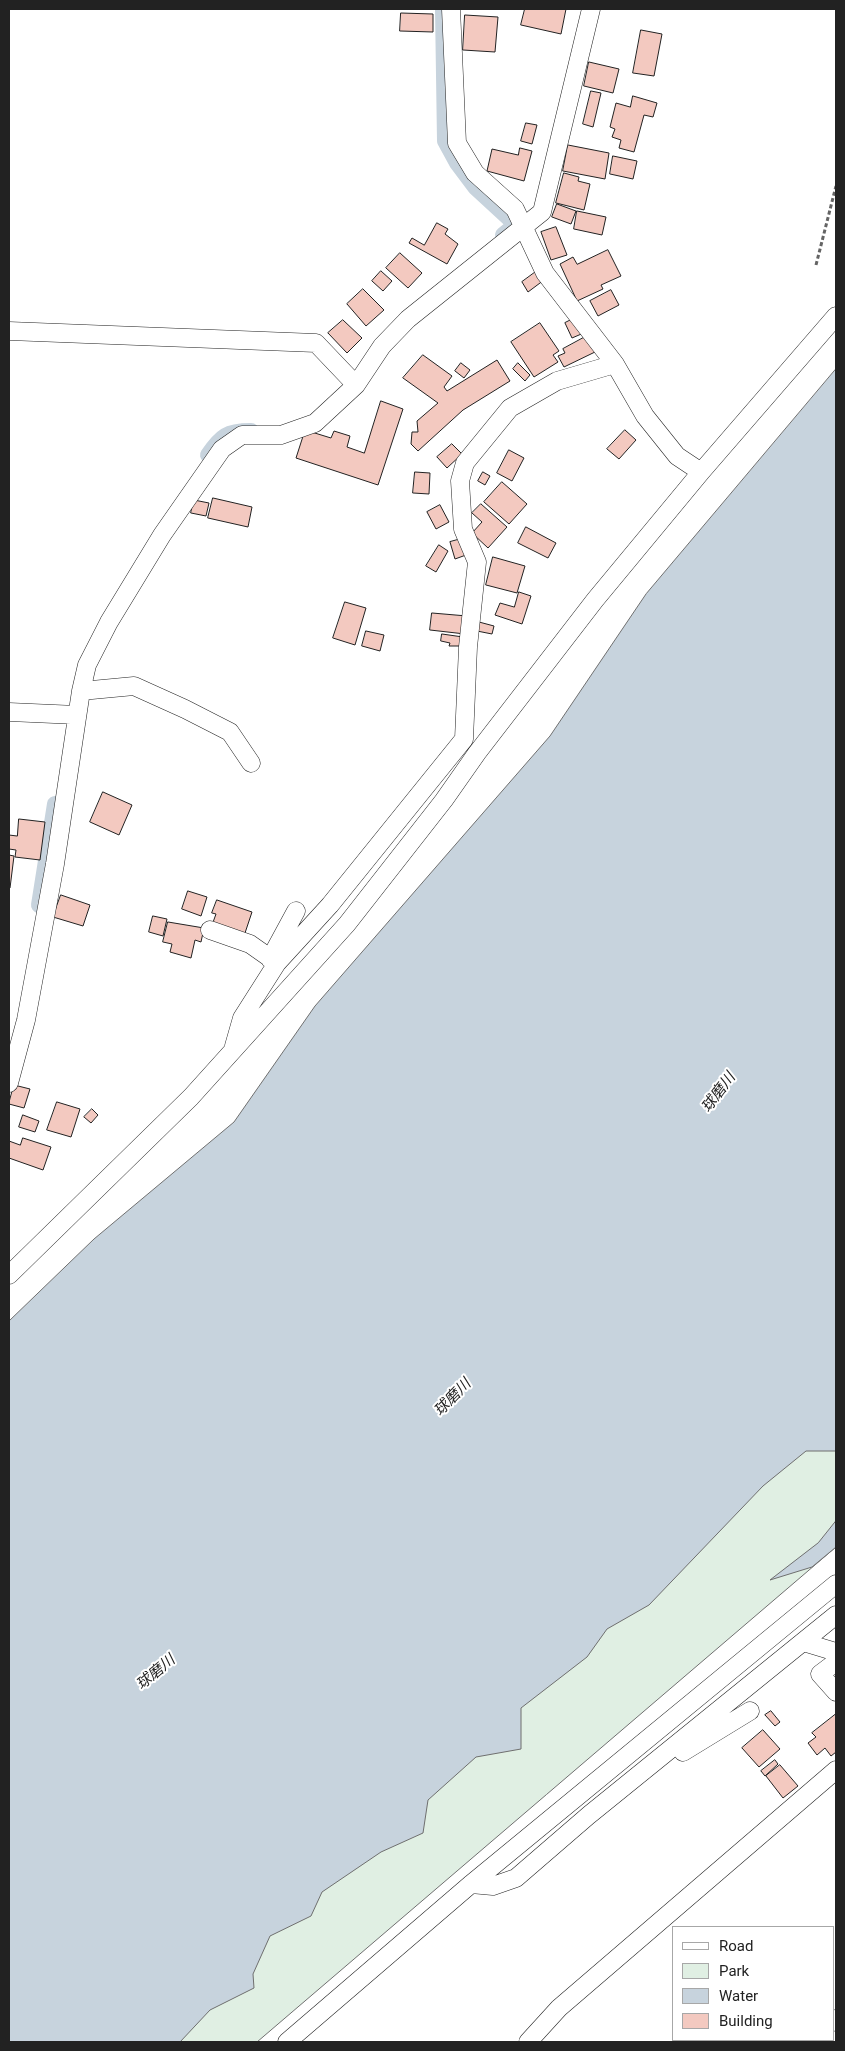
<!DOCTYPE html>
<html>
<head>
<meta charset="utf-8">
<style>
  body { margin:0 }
  #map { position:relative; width:845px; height:2051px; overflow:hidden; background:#fff; font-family:Roboto,sans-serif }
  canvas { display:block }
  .frame { position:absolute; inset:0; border:10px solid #222; pointer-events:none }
  .legend { position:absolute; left:672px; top:1926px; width:162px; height:115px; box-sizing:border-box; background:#fff; border:1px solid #a7a7a7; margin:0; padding:6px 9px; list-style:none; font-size:15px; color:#222 }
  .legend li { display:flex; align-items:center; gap:10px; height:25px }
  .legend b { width:25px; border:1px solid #a7a7a7 }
</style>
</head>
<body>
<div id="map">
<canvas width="845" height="2051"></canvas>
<div class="frame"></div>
<ul class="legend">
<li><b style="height:6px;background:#fff"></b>Road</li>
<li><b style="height:14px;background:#e0efe3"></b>Park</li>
<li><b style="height:14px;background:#c7d3dd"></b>Water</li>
<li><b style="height:14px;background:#f3c9c0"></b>Building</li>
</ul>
</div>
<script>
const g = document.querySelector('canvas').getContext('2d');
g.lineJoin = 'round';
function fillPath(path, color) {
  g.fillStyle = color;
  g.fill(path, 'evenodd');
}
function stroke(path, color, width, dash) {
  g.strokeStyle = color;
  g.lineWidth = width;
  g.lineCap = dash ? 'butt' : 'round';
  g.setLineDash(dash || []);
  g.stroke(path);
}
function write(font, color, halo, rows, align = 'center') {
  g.font = font + ' Roboto,"Noto Sans JP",sans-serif';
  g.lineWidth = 4;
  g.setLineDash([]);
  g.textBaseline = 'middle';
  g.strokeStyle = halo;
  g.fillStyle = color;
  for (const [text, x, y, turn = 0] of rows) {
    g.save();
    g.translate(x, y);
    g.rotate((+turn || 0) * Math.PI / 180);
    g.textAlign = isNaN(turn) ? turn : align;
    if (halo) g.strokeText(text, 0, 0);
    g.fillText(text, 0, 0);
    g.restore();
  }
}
const green = new Path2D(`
  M 836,1326 L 836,1547 L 257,2042 L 84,2042 Z`);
const water = new Path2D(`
  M 836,369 L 836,1451 L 806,1451 L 763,1486 L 649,1605 L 607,1629 L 587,1657 L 521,1708 L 521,1749 L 476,1757 L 428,1800 L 423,1833 L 381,1852 L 322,1892 L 311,1916 L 270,1936 L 253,1974 L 254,1988 L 210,2010 L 180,2042 L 9,2042 L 9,1321 L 94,1239 L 234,1122 L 315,1006 L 550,736 L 646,594 Z
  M 836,1521 L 836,1547 L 812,1567 L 770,1580 L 818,1543 Z`);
const canal = new Path2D(`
  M 443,9 L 445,141 L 457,163 L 475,187 L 513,222 L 514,226 L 503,235
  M 208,455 C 221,436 227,431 251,431
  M 39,905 L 55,804`);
const building = new Path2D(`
  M 525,9 L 566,9 L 561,34 L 521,25 Z
  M 401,13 L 433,14 L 433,32 L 400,31 Z
  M 465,15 L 498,17 L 495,52 L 463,50 Z
  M 641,30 L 662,34 L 654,76 L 633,73 Z
  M 589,62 L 619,69 L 613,93 L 584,86 Z
  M 591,91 L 601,93 L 593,127 L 583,124 Z
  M 633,96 L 657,103 L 653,117 L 644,115 L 634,152 L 619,148 L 621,140 L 612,137 L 615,129 L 610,127 L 616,103 L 630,107 Z
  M 526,123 L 537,125 L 532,144 L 521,141 Z
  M 568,145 L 609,153 L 605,179 L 563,171 Z
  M 520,148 L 532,151 L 524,181 L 487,171 L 492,149 L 518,155 Z
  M 613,156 L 637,161 L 633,179 L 610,174 Z
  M 564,173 L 579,177 L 578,181 L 590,184 L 584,210 L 556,203 Z
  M 557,204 L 576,211 L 571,224 L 552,217 Z
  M 577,211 L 606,217 L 602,235 L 574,229 Z
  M 437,223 L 448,229 L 445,234 L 458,244 L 447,264 L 409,243 L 412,238 L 424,245 Z
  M 556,227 L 567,255 L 551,260 L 541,232 Z
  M 608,250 L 621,276 L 601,285 L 603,289 L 577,301 L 560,264 L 573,257 L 577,264 Z
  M 400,253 L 422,273 L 408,288 L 386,268 Z
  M 381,271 L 392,281 L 383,291 L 372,281 Z
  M 537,271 L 544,280 L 528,292 L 522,282 Z
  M 363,289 L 384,310 L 366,326 L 347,304 Z
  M 611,290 L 619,305 L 598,316 L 590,301 Z
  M 579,316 L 586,332 L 572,338 L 565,323 Z
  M 343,320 L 362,338 L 347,353 L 328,333 Z
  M 540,323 L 559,351 L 553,355 L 558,362 L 534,377 L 511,342 Z
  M 587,336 L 595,352 L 564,367 L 558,356 L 565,353 L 563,349 Z
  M 423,355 L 452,376 L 444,387 L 447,391 L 497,360 L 510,381 L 463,410 L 418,451 L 411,444 L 412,432 L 418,432 L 417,421 L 438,403 L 403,378 Z
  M 461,363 L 470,370 L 464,378 L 455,371 Z
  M 518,363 L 530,375 L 525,381 L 513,369 Z
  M 381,401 L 403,409 L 378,485 L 296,458 L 305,430 L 331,438 L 334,431 L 350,436 L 347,447 L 364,453 Z
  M 625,430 L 636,440 L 619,459 L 607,449 Z
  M 452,444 L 462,454 L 447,468 L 437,457 Z
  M 509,450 L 524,458 L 512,481 L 497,473 Z
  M 415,472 L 430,473 L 429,494 L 413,493 Z
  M 483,472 L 490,476 L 485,485 L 478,481 Z
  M 502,482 L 527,504 L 509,524 L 484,502 Z
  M 213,498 L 252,507 L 248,527 L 208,518 Z
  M 194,500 L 209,503 L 206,516 L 191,513 Z
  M 481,504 L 507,527 L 488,548 L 472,533 L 482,522 L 472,513 Z
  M 440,505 L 449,522 L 436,529 L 427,512 Z
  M 526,527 L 556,543 L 548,558 L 518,543 Z
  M 461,539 L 466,555 L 455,559 L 450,542 Z
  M 439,545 L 448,551 L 436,572 L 426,566 Z
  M 493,557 L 525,566 L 517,593 L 486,585 Z
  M 519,592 L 531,596 L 522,624 L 495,615 L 500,603 L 514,607 Z
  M 345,602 L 366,608 L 355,645 L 333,638 Z
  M 432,613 L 467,616 L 465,634 L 430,630 Z
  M 479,622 L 494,626 L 492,634 L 477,631 Z
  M 366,631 L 384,635 L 380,651 L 362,646 Z
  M 442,634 L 463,637 L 462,646 L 449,646 L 450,643 L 441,641 Z
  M 103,792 L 132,805 L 119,835 L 90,822 Z
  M 19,819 L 45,822 L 40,860 L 15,857 L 16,850 L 9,849 L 9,835 L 17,836 Z
  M 9,855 L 14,856 L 10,888 L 9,888 Z
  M 188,891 L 207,897 L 201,916 L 182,909 Z
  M 61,895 L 90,905 L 83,926 L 53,917 Z
  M 217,900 L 252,912 L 244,936 L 212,925 L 216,914 L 212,913 Z
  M 153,916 L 167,919 L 163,936 L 149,932 Z
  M 168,922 L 204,928 L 201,942 L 195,940 L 191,958 L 170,952 L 172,944 L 163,942 Z
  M 14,1085 L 30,1089 L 24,1108 L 9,1104 Z
  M 57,1102 L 80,1109 L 71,1137 L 47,1130 Z
  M 92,1109 L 98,1115 L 91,1123 L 84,1117 Z
  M 23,1115 L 39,1121 L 35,1132 L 19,1127 Z
  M 23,1138 L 51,1147 L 43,1170 L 9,1158 L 9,1141 L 20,1145 Z
  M 771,1711 L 780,1722 L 775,1726 L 765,1715 Z
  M 836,1714 L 836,1752 L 831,1756 L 825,1748 L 817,1755 L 808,1743 L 816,1737 L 812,1733 Z
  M 763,1730 L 780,1749 L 759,1767 L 742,1748 Z
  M 775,1760 L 778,1764 L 765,1776 L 761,1771 Z
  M 780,1765 L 798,1786 L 783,1798 L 766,1776 Z`);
const path = new Path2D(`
  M 816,265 L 836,186`);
const minor = new Path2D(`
  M 451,9 L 457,143 L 475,173 L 515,209 L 545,273 L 615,364 L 645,416 L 677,456 L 701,472
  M 9,331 L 316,343 L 356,385
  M 81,691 L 134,686 L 185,709 L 230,732 L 251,763
  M 9,712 L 77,715
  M 210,930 L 250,944 L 277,963
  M 270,959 L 296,911
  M 234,1046 L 242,1018 L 277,963 L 330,905 L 464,739 L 468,647 L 477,562 L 463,529 L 460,481 L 465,463 L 510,408 L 557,381 L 615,364
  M 9,1083 L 26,1020 L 55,864 L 81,691 L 87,665 L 109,622 L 162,535 L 222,449 L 242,435 L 281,435 L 315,423 L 356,385 L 382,346 L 408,319 L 542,212 L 591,9
  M 9,1275 L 191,1097 L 347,924 L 444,800 L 477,753 L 595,600 L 701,472 L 836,316
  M 803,1642 L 836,1652
  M 836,1662 L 820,1674 L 836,1692
  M 683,1752 L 750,1711
  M 471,1884 L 493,1886 L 516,1878 L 589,1815 L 836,1615
  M 834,2019 L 836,2022
  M 287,2042 L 471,1884 L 836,1584
  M 528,2042 L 559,2008 L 836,1770
  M 811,2042 L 812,2040`);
const waterNames = [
  ["球磨川",719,1093,-53],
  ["球磨川",453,1398,-46],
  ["球磨川",156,1673,-40]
];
fillPath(green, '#e0efe3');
stroke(green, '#6f6f6f', 1);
fillPath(water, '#c7d3dd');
stroke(water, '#6f6f6f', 1);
stroke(canal, '#c7d3dd', 16);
fillPath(building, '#f3c9c0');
stroke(building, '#222', 1);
stroke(minor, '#222', 19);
stroke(path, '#646464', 3, [4, 2.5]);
stroke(minor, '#fff', 18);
write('italic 15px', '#222', '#fff', waterNames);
</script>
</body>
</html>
